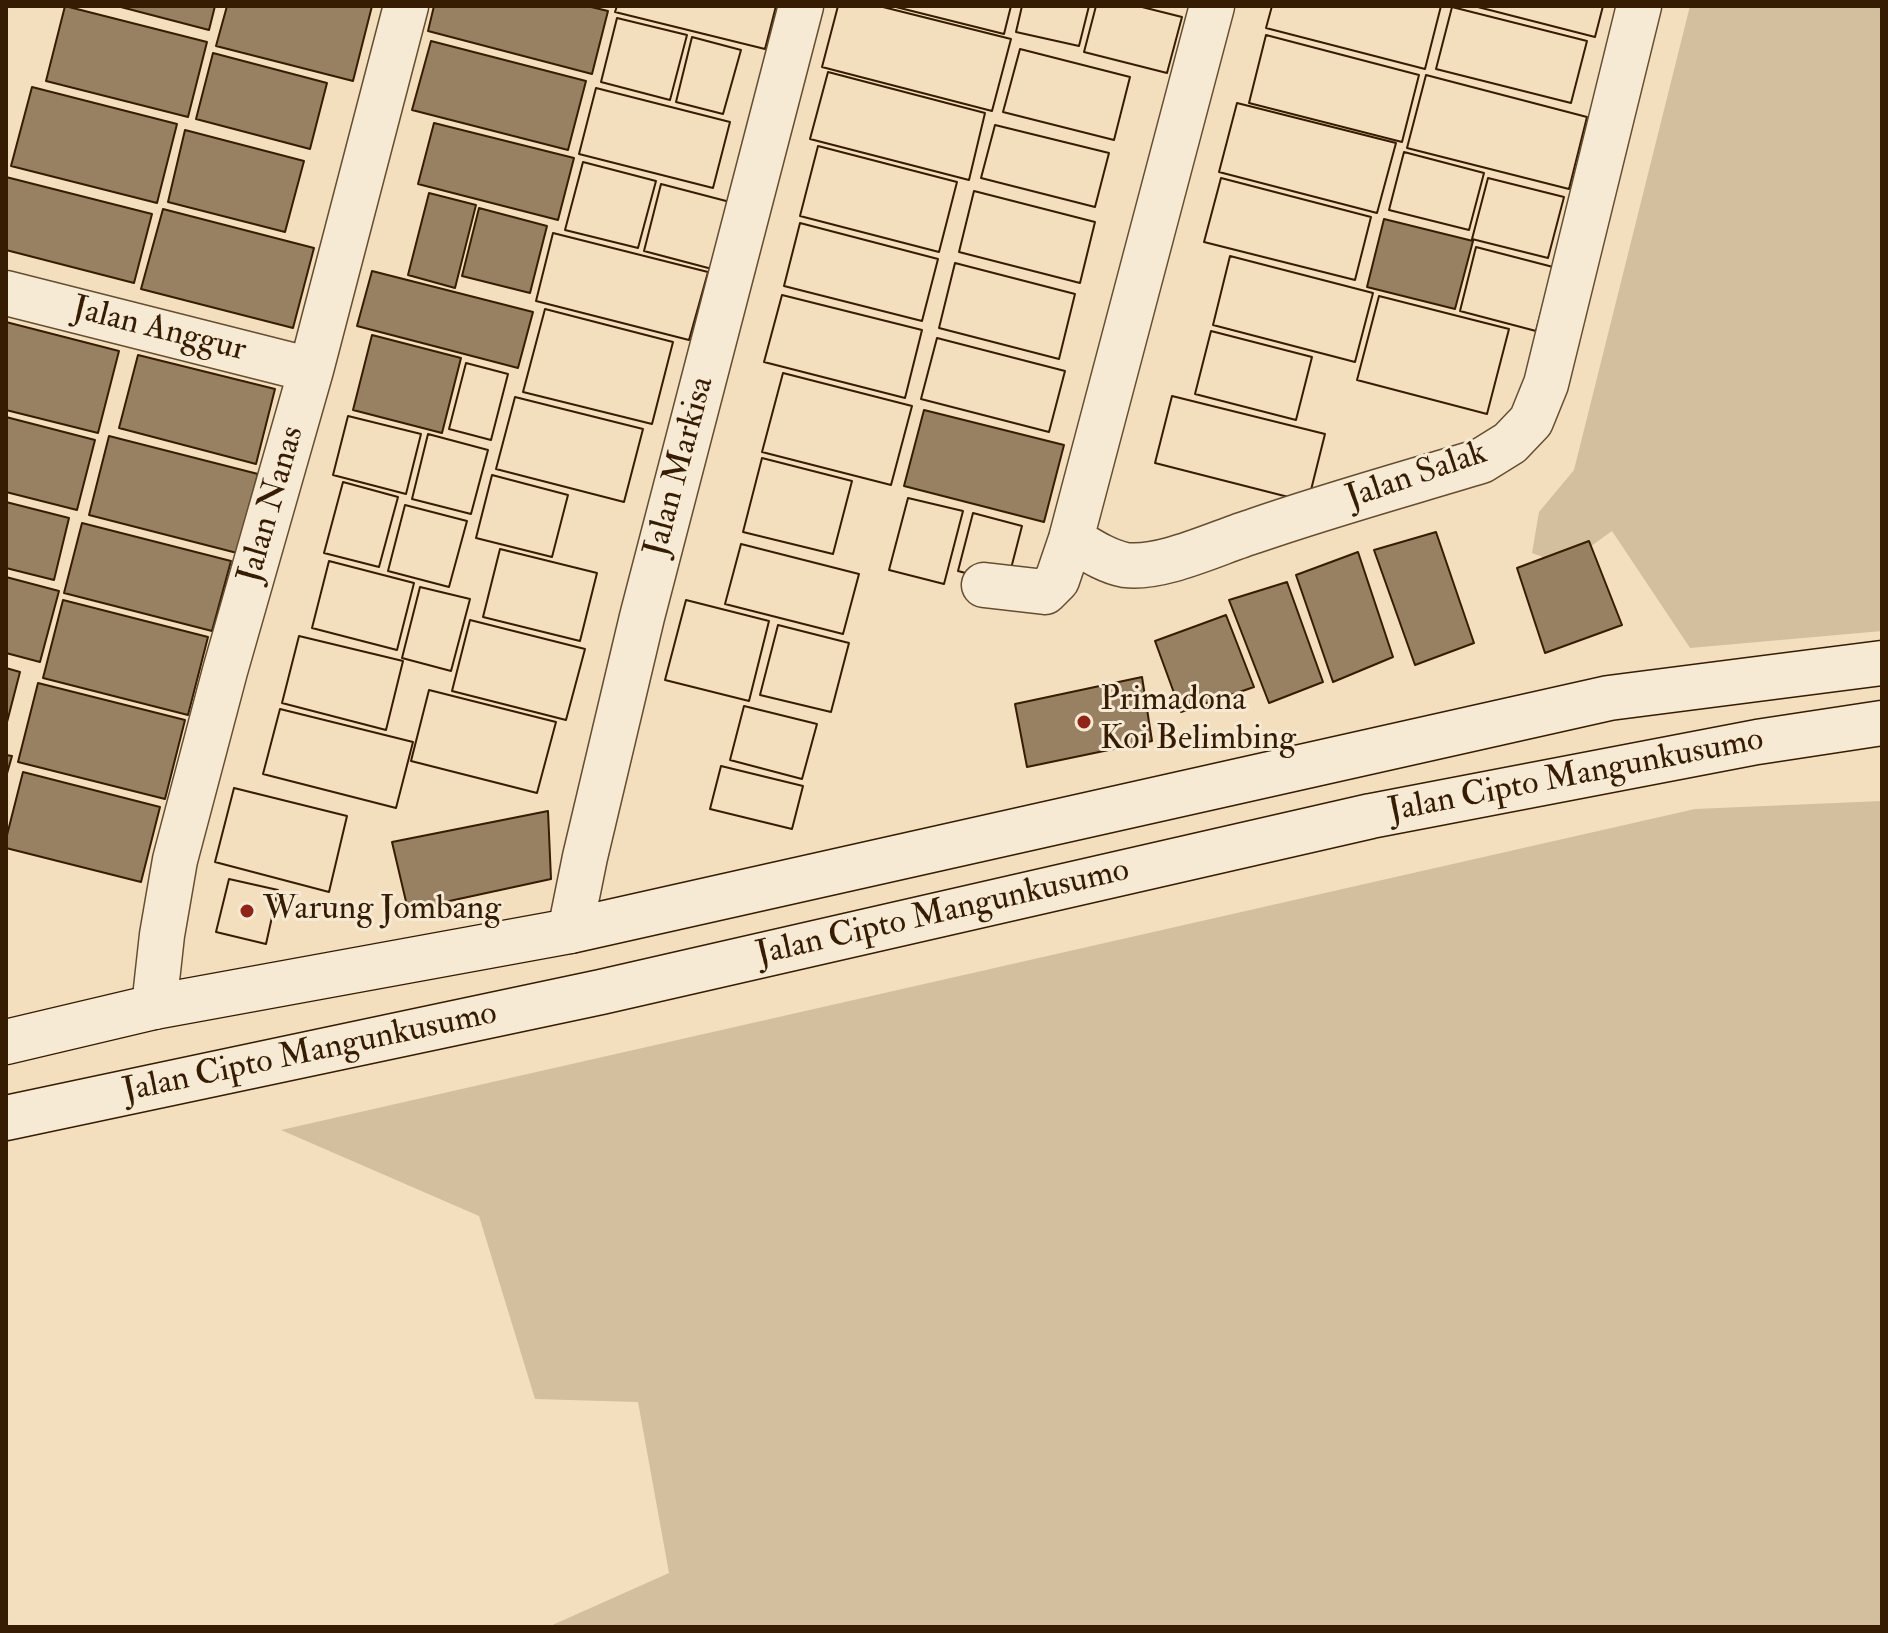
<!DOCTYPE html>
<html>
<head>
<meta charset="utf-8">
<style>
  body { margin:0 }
  #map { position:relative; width:1888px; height:1633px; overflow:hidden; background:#f3dfbd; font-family:"IM FELL Double Pica",serif }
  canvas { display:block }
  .frame { position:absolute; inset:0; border:8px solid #361c02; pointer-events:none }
</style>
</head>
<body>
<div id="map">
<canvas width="1888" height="1633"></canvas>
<div class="frame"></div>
</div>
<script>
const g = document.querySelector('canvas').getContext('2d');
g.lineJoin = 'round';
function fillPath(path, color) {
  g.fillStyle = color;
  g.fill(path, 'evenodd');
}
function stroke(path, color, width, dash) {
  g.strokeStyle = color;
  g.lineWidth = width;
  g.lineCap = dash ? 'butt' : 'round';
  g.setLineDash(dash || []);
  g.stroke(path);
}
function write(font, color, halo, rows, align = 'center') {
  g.font = font + ' "IM FELL Double Pica",serif';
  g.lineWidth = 6;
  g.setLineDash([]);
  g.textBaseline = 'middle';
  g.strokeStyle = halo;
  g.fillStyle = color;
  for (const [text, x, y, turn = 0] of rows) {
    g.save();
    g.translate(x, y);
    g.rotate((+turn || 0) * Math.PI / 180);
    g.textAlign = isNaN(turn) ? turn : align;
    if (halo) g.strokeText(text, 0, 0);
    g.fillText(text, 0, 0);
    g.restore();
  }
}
const green = new Path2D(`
  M 1690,6 L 1882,6 L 1882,631 L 1690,648 L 1612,531 L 1565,565 L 1532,553 L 1539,512 L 1574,470 Z
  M 1882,801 L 1882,1627 L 548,1627 L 669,1573 L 638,1402 L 535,1399 L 479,1216 L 281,1130 L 1695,809 Z`);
const building = new Path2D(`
  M 65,6 L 207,42 L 188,117 L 46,81 Z
  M 117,6 L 215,6 L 209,30 Z
  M 227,6 L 372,6 L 353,81 L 216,46 Z
  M 434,6 L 587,6 L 608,11 L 592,74 L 428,31 Z
  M 617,6 L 776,6 L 765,49 L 615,12 Z
  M 617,6 L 776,6 L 765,49 L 615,12 Z
  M 838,6 L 879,6 L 1011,39 L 992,111 L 822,67 Z
  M 838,6 L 879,6 L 1011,39 L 992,111 L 822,67 Z
  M 892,6 L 1011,6 L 1004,34 Z
  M 892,6 L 1011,6 L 1004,34 Z
  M 1022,6 L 1089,6 L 1079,46 L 1016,32 Z
  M 1022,6 L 1089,6 L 1079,46 L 1016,32 Z
  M 1096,6 L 1138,6 L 1182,17 L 1167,73 L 1084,52 Z
  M 1096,6 L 1138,6 L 1182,17 L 1167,73 L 1084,52 Z
  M 1272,6 L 1441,6 L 1425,69 L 1266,28 Z
  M 1272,6 L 1441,6 L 1425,69 L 1266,28 Z
  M 1474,6 L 1603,6 L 1595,37 Z
  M 1474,6 L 1603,6 L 1595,37 Z
  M 1452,7 L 1587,41 L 1571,103 L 1436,69 Z
  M 1452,7 L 1587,41 L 1571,103 L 1436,69 Z
  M 617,18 L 687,35 L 670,100 L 601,82 Z
  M 617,18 L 687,35 L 670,100 L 601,82 Z
  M 1266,35 L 1419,75 L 1402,142 L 1249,103 Z
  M 1266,35 L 1419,75 L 1402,142 L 1249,103 Z
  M 692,37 L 741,50 L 723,114 L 676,102 Z
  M 692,37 L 741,50 L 723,114 L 676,102 Z
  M 431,41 L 586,81 L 568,150 L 412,110 Z
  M 1020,49 L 1130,77 L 1114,140 L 1003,112 Z
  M 1020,49 L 1130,77 L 1114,140 L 1003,112 Z
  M 213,53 L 327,83 L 310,149 L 196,119 Z
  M 828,72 L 985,113 L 969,180 L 810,139 Z
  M 828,72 L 985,113 L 969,180 L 810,139 Z
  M 1426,75 L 1587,117 L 1569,189 L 1407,148 Z
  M 1426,75 L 1587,117 L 1569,189 L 1407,148 Z
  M 32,87 L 177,124 L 157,203 L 11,166 Z
  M 596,88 L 730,122 L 713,188 L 579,154 Z
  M 596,88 L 730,122 L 713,188 L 579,154 Z
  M 1237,103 L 1396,143 L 1377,213 L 1219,172 Z
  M 1237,103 L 1396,143 L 1377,213 L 1219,172 Z
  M 434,123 L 574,158 L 558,220 L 418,184 Z
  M 995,125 L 1109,153 L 1095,207 L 981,178 Z
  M 995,125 L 1109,153 L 1095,207 L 981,178 Z
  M 185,130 L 304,161 L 285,232 L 168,202 Z
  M 818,146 L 957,182 L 939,252 L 800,216 Z
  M 818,146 L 957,182 L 939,252 L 800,216 Z
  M 1404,152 L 1484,173 L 1469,230 L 1389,210 Z
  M 1404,152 L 1484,173 L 1469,230 L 1389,210 Z
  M 583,162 L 656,181 L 638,248 L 565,230 Z
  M 583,162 L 656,181 L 638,248 L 565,230 Z
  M 6,177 L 152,214 L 134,283 L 6,250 Z
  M 1221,178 L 1371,217 L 1355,280 L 1204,242 Z
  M 1221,178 L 1371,217 L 1355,280 L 1204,242 Z
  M 1488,178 L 1564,197 L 1548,258 L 1472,239 Z
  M 1488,178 L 1564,197 L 1548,258 L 1472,239 Z
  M 661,184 L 730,202 L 712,269 L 644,251 Z
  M 661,184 L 730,202 L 712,269 L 644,251 Z
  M 974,191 L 1095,222 L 1080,283 L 959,252 Z
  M 974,191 L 1095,222 L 1080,283 L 959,252 Z
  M 429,193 L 476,205 L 455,288 L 408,275 Z
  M 479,208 L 547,226 L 530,293 L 462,276 Z
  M 163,209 L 314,248 L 293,328 L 141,289 Z
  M 1384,219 L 1473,241 L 1455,309 L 1367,287 Z
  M 800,223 L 938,259 L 922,321 L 784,286 Z
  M 800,223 L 938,259 L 922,321 L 784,286 Z
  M 553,233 L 708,272 L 689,340 L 536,301 Z
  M 553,233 L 708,272 L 689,340 L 536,301 Z
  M 1476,247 L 1553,267 L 1536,331 L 1460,311 Z
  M 1476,247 L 1553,267 L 1536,331 L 1460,311 Z
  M 1230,256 L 1373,293 L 1355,362 L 1213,325 Z
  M 1230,256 L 1373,293 L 1355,362 L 1213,325 Z
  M 955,263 L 1075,294 L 1059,359 L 939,328 Z
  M 955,263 L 1075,294 L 1059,359 L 939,328 Z
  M 372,271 L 533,312 L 518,368 L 357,326 Z
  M 782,295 L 922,330 L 905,398 L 764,362 Z
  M 782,295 L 922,330 L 905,398 L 764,362 Z
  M 1379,296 L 1509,329 L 1487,414 L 1357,380 Z
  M 1379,296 L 1509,329 L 1487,414 L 1357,380 Z
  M 545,309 L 673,342 L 652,424 L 523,392 Z
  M 545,309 L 673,342 L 652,424 L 523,392 Z
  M 6,322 L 119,351 L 98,433 L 6,410 Z
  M 1211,331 L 1312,357 L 1296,420 L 1195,394 Z
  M 1211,331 L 1312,357 L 1296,420 L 1195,394 Z
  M 372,335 L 461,358 L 442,433 L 353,410 Z
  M 937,338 L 1065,371 L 1049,432 L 921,399 Z
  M 937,338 L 1065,371 L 1049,432 L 921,399 Z
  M 138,355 L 275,389 L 256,464 L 119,428 Z
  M 466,363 L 508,374 L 491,440 L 449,429 Z
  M 466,363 L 508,374 L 491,440 L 449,429 Z
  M 783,373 L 912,406 L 891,485 L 762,452 Z
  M 783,373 L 912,406 L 891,485 L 762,452 Z
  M 1172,396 L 1325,434 L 1308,502 L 1155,463 Z
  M 1172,396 L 1325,434 L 1308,502 L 1155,463 Z
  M 515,397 L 643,429 L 624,502 L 496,469 Z
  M 515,397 L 643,429 L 624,502 L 496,469 Z
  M 924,410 L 1064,445 L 1044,522 L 904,486 Z
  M 348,416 L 421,434 L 406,494 L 333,475 Z
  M 348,416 L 421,434 L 406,494 L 333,475 Z
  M 6,417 L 95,440 L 77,510 L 6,492 Z
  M 428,434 L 488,450 L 471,514 L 412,499 Z
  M 428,434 L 488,450 L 471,514 L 412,499 Z
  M 109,436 L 258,474 L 237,553 L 89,515 Z
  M 762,458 L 852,481 L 833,554 L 743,532 Z
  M 762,458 L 852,481 L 833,554 L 743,532 Z
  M 492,475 L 568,495 L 552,557 L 476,538 Z
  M 492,475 L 568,495 L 552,557 L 476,538 Z
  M 343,482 L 398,497 L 379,567 L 324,553 Z
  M 343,482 L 398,497 L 379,567 L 324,553 Z
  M 908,498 L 963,511 L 944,584 L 889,570 Z
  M 908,498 L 963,511 L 944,584 L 889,570 Z
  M 6,502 L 69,518 L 54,580 L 6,568 Z
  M 405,505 L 467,521 L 449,587 L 388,571 Z
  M 405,505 L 467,521 L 449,587 L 388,571 Z
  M 973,513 L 1022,526 L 1007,584 L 958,571 Z
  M 973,513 L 1022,526 L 1007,584 L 958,571 Z
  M 82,523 L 231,561 L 212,631 L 64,593 Z
  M 1436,532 L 1474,643 L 1415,665 L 1374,550 Z
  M 1589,541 L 1622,625 L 1545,653 L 1517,568 Z
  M 741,544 L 859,574 L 843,634 L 725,604 Z
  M 741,544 L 859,574 L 843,634 L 725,604 Z
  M 500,549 L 597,573 L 580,641 L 483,617 Z
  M 500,549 L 597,573 L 580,641 L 483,617 Z
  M 1358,552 L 1393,657 L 1333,682 L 1296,575 Z
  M 329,561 L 414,583 L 397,650 L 312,628 Z
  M 329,561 L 414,583 L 397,650 L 312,628 Z
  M 6,577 L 59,591 L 40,662 L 6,653 Z
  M 1287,582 L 1323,682 L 1269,703 L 1229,600 Z
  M 420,587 L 470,599 L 451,671 L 402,658 Z
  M 420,587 L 470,599 L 451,671 L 402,658 Z
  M 63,600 L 208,637 L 188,715 L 43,678 Z
  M 686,600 L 769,621 L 749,701 L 665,680 Z
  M 686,600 L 769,621 L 749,701 L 665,680 Z
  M 1226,615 L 1254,687 L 1181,712 L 1155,641 Z
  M 470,620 L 585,649 L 566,720 L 452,691 Z
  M 470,620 L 585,649 L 566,720 L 452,691 Z
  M 778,625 L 849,643 L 831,712 L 760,695 Z
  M 778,625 L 849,643 L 831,712 L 760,695 Z
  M 299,636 L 403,661 L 386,730 L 282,703 Z
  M 299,636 L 403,661 L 386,730 L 282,703 Z
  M 6,668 L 20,672 L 6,726 Z
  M 1142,677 L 1152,741 L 1027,767 L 1015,704 Z
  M 38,683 L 185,720 L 165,799 L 18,762 Z
  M 429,690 L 556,722 L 537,793 L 411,761 Z
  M 429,690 L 556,722 L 537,793 L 411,761 Z
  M 744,706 L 817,724 L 802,779 L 730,760 Z
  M 744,706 L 817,724 L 802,779 L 730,760 Z
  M 280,709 L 413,742 L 396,808 L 263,774 Z
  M 280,709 L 413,742 L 396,808 L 263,774 Z
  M 6,755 L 12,756 L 6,777 Z
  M 721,766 L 803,786 L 792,829 L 710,809 Z
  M 721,766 L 803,786 L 792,829 L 710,809 Z
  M 23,772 L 160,807 L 141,882 L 6,848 L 6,839 Z
  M 234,788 L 347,816 L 329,892 L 215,862 Z
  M 234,788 L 347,816 L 329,892 L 215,862 Z
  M 548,811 L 551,879 L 408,910 L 392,842 Z
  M 229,879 L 278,890 L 266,944 L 216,932 Z
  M 229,879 L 278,890 L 266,944 L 216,932 Z`);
const street = new Path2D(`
  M 6,293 L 311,370
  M 1071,539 C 1088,549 1105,561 1125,565 C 1162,570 1218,542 1254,531 C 1329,505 1405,484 1481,461 L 1510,443 L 1531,421 L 1546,384 L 1639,6
  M 984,585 L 1045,592 L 1057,580 L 1071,539 L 1212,6
  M 570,931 L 585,857 L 642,617 L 801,6
  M 154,1007 L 162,935 L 175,860 L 225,671 L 311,370 L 406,6`);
const secondary = new Path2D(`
  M 6,1042 L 154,1007 L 570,931 L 1609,698 L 1882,663
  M 6,1118 L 601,992 L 1371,816 L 1757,742 L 1882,723`);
const markers = [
  [1084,722,8,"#8f2418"],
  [247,911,8,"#8f2418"]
];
const streetNames = [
  ["Jalan Anggur",159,331,14],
  ["Jalan Markisa",681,467,-75],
  ["Jalan Salak",1417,477,-19],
  ["Jalan Nanas",273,505,-74],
  ["Jalan Cipto Mangunkusumo",1576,777,-11],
  ["Jalan Cipto Mangunkusumo",943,914,-13],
  ["Jalan Cipto Mangunkusumo",310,1054,-12]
];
const poiNames = [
  ["Primadona",1100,702],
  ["Koi Belimbing",1100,741],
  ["Warung Jombang",263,911]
];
fillPath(green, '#d3be9d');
fillPath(building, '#988163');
stroke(building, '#361c02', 2);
stroke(street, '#654d31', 47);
stroke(secondary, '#361c02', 47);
stroke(street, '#f7ead4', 44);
stroke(secondary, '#f7ead4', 44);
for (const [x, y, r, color] of markers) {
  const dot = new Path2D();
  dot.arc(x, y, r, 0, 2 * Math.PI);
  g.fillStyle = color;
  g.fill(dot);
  stroke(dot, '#f7ead4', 3);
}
write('34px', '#361c02', '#f7ead4', streetNames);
write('34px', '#361c02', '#f7ead4', poiNames, 'left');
</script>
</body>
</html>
